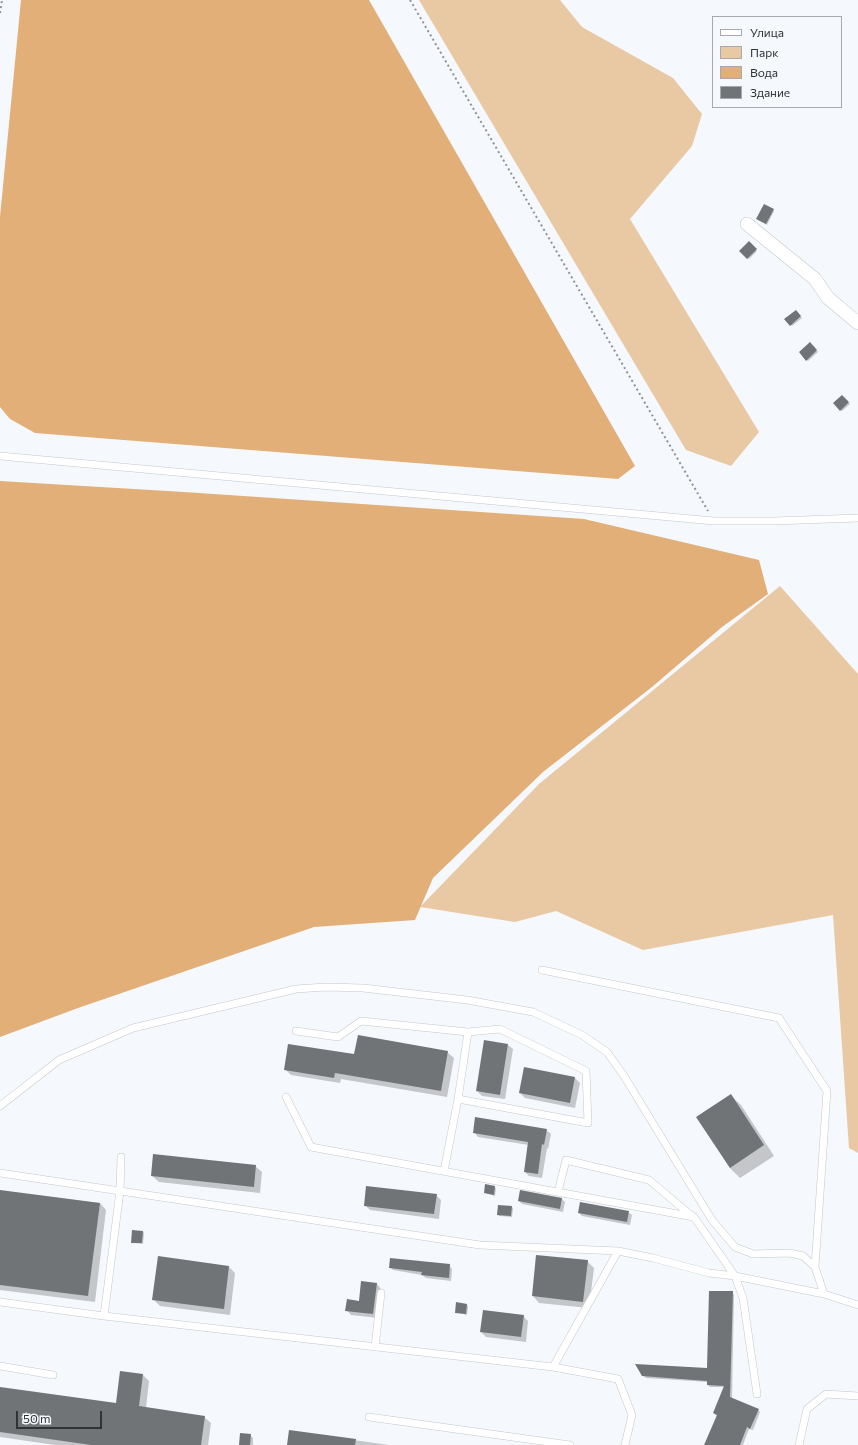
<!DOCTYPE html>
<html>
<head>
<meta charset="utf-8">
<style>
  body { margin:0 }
  #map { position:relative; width:858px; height:1445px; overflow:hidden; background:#f5f8fc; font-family:Commissioner,sans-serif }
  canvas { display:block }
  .legend { position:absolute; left:712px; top:16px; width:130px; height:92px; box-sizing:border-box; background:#f5f8fc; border:1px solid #a7a9ac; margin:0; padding:5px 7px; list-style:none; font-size:12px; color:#313234 }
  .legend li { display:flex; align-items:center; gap:8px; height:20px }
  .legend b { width:20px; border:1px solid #a7a9ac }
  .scale { position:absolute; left:16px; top:1411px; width:86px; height:18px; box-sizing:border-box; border:2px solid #313234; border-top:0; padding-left:5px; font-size:12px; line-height:14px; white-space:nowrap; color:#313234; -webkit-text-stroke:3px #f5f8fc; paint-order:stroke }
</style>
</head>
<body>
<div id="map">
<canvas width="858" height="1445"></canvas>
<ul class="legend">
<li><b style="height:5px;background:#fff"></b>Улица</li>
<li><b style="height:11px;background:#e9c8a4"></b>Парк</li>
<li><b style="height:11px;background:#e1af77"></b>Вода</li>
<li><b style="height:11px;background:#717477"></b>Здание</li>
</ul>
<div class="scale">50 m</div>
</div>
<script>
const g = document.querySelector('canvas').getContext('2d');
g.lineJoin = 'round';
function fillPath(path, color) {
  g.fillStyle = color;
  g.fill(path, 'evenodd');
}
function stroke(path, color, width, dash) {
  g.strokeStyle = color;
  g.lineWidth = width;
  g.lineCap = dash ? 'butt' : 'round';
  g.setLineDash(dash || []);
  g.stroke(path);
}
const green = new Path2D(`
  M 419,0 L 560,0 L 582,27 L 673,78 L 702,114 L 692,146 L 630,219 L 759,432 L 731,466 L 686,450 Z
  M 780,586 L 858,674 L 858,1153 L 849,1148 L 833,915 L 643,950 L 556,911 L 515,922 L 420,907 L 539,784 Z`);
const water = new Path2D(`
  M 21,0 L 369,0 L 635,466 L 618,479 L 35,433 L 10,419 L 0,407 L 0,217 Z
  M 0,481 L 184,492 L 584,519 L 759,560 L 768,594 L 722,627 L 652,687 L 543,772 L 433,878 L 415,920 L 314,927 L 78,1008 L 0,1037 Z`);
const shadow = new Path2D(`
  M 773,210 L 774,211 L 767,225 L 758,220 Z
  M 749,243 L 757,251 L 749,259 L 741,251 Z
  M 796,311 L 802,318 L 792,326 L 786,319 Z
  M 810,343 L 818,352 L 808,361 L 800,352 Z
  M 842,396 L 850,404 L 842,411 L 835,403 Z
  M 508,1045 L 513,1049 L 505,1099 L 482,1096 L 477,1091 Z
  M 447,1052 L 454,1058 L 447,1097 L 341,1079 L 340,1083 L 291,1075 L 285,1069 L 355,1055 Z
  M 575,1078 L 580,1083 L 575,1108 L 525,1098 L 520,1093 Z
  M 731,1096 L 741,1105 L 774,1156 L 740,1178 L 730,1168 L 697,1118 Z
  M 546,1130 L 551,1134 L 548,1149 L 547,1148 L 542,1178 L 529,1176 L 525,1172 L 529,1145 L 478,1137 L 474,1132 Z
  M 255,1166 L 262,1172 L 260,1193 L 159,1182 L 152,1176 Z
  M 486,1185 L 496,1188 L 495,1196 L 485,1193 Z
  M 0,1191 L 100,1203 L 106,1210 L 95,1302 L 0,1290 Z
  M 436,1195 L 441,1200 L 439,1219 L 370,1210 L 365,1205 Z
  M 562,1199 L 565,1202 L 563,1212 L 522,1204 L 519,1201 Z
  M 512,1207 L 513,1208 L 512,1217 L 499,1216 L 498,1214 Z
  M 628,1212 L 632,1215 L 630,1225 L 582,1216 L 579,1213 Z
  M 143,1232 L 144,1233 L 143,1244 L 134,1243 L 132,1242 Z
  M 587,1261 L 594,1268 L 589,1308 L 539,1303 L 533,1296 Z
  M 449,1265 L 452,1269 L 451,1281 L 426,1278 L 422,1275 L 393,1270 L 390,1267 Z
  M 229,1267 L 235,1273 L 230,1315 L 160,1306 L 153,1299 Z
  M 377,1284 L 381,1289 L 378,1318 L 351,1315 L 347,1310 L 360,1302 Z
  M 732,1292 L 734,1295 L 732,1399 L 758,1410 L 760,1412 L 753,1430 L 749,1429 L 743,1445 L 705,1445 L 717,1416 L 714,1413 L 725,1387 L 710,1387 L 708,1385 L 708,1382 L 646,1378 L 643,1375 L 708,1370 Z
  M 467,1305 L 468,1306 L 467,1315 L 456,1312 Z
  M 523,1316 L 528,1321 L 526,1342 L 486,1337 L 481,1332 Z
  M 143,1375 L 149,1381 L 146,1408 L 204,1417 L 211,1423 L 208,1445 L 55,1445 L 0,1437 L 0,1388 L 117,1404 Z
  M 290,1431 L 389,1445 L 288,1445 Z
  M 250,1435 L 253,1438 L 253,1445 L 240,1445 Z`);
const building = new Path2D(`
  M 764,204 L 774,209 L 766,224 L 756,219 Z
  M 749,241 L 757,249 L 747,259 L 739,251 Z
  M 796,310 L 801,316 L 790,326 L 784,319 Z
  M 810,342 L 817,350 L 806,361 L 799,352 Z
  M 842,395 L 849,402 L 840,411 L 833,403 Z
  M 358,1035 L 448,1051 L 441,1091 L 335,1073 L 334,1078 L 284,1070 L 288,1044 L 354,1054 Z
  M 484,1040 L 508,1044 L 500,1095 L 476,1091 Z
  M 524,1067 L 575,1077 L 570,1103 L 519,1093 Z
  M 731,1094 L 764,1145 L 730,1168 L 696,1117 Z
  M 475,1117 L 547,1129 L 544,1145 L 542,1144 L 538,1174 L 524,1172 L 528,1142 L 473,1133 Z
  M 153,1154 L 256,1165 L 254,1187 L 151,1176 Z
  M 485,1184 L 495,1186 L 494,1195 L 484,1193 Z
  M 366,1186 L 437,1194 L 434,1214 L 364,1206 Z
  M 0,1190 L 100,1203 L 88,1296 L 0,1285 Z
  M 520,1190 L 562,1198 L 560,1209 L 518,1201 Z
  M 580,1202 L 629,1211 L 627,1222 L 578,1213 Z
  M 498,1205 L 512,1206 L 511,1216 L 497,1215 Z
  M 132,1230 L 143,1231 L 142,1243 L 131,1243 Z
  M 536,1255 L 588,1260 L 583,1302 L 532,1296 Z
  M 158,1256 L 229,1266 L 224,1309 L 152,1300 Z
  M 390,1258 L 450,1264 L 449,1278 L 421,1275 L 422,1272 L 389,1268 Z
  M 361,1281 L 377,1283 L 373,1314 L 345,1311 L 347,1299 L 359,1301 Z
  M 709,1291 L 733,1291 L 730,1397 L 759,1409 L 750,1429 L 747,1427 L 740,1445 L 704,1445 L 717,1415 L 713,1413 L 724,1386 L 707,1385 L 707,1381 L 642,1376 L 635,1364 L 707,1368 Z
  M 456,1302 L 467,1304 L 466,1314 L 455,1313 Z
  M 483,1310 L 524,1315 L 521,1337 L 480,1332 Z
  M 120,1371 L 143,1374 L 139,1406 L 205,1416 L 201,1445 L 91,1445 L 0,1432 L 0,1387 L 116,1403 Z
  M 289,1430 L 356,1439 L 355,1445 L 287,1445 Z
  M 240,1433 L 251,1434 L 250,1445 L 239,1445 Z`);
const path = new Path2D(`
  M 410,0 L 708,511
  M 0,13 L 2,0`);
const lane = new Path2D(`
  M 0,456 L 714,521 L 774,521 L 858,518
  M 542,970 L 779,1018 L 827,1091 L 815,1267 L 824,1294
  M 296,1031 L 338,1037 L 361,1021 L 468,1032 L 500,1029 L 586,1071 L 588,1123 L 458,1099
  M 286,1097 L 311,1147 L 694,1217 L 735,1276 L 743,1298 L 757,1394
  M 0,1106 L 59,1060 L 133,1028 L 296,989 L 326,987 L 363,988 L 467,1000 L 533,1012 L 582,1035 L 607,1052 L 624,1076 L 712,1220 L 735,1247 L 753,1254 L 790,1253 L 803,1256 L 815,1267
  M 444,1171 L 458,1099 L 468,1032
  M 0,1173 L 480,1245 L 618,1251 L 653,1258 L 709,1273 L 735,1276 L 824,1294 L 858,1305
  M 558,1192 L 566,1160 L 649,1180 L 693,1217
  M 0,1302 L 104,1316 L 553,1367 L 618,1379 L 632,1415 L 625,1445
  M 104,1316 L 120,1191 L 121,1157
  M 375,1347 L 381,1293
  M 0,1366 L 53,1375
  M 553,1367 L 618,1251
  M 369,1417 L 570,1445
  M 799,1445 L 807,1409 L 826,1394 L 858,1396`);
const street = new Path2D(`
  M 747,224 L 815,279 L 828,298 L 858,323`);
fillPath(green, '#e9c8a4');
fillPath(water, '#e1af77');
fillPath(shadow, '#0003');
fillPath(building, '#717477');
stroke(lane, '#c3c7ca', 8);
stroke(street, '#c3c7ca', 14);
stroke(path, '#909295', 2, [2, 3]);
stroke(lane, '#fff', 7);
stroke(street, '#fff', 13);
</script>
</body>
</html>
